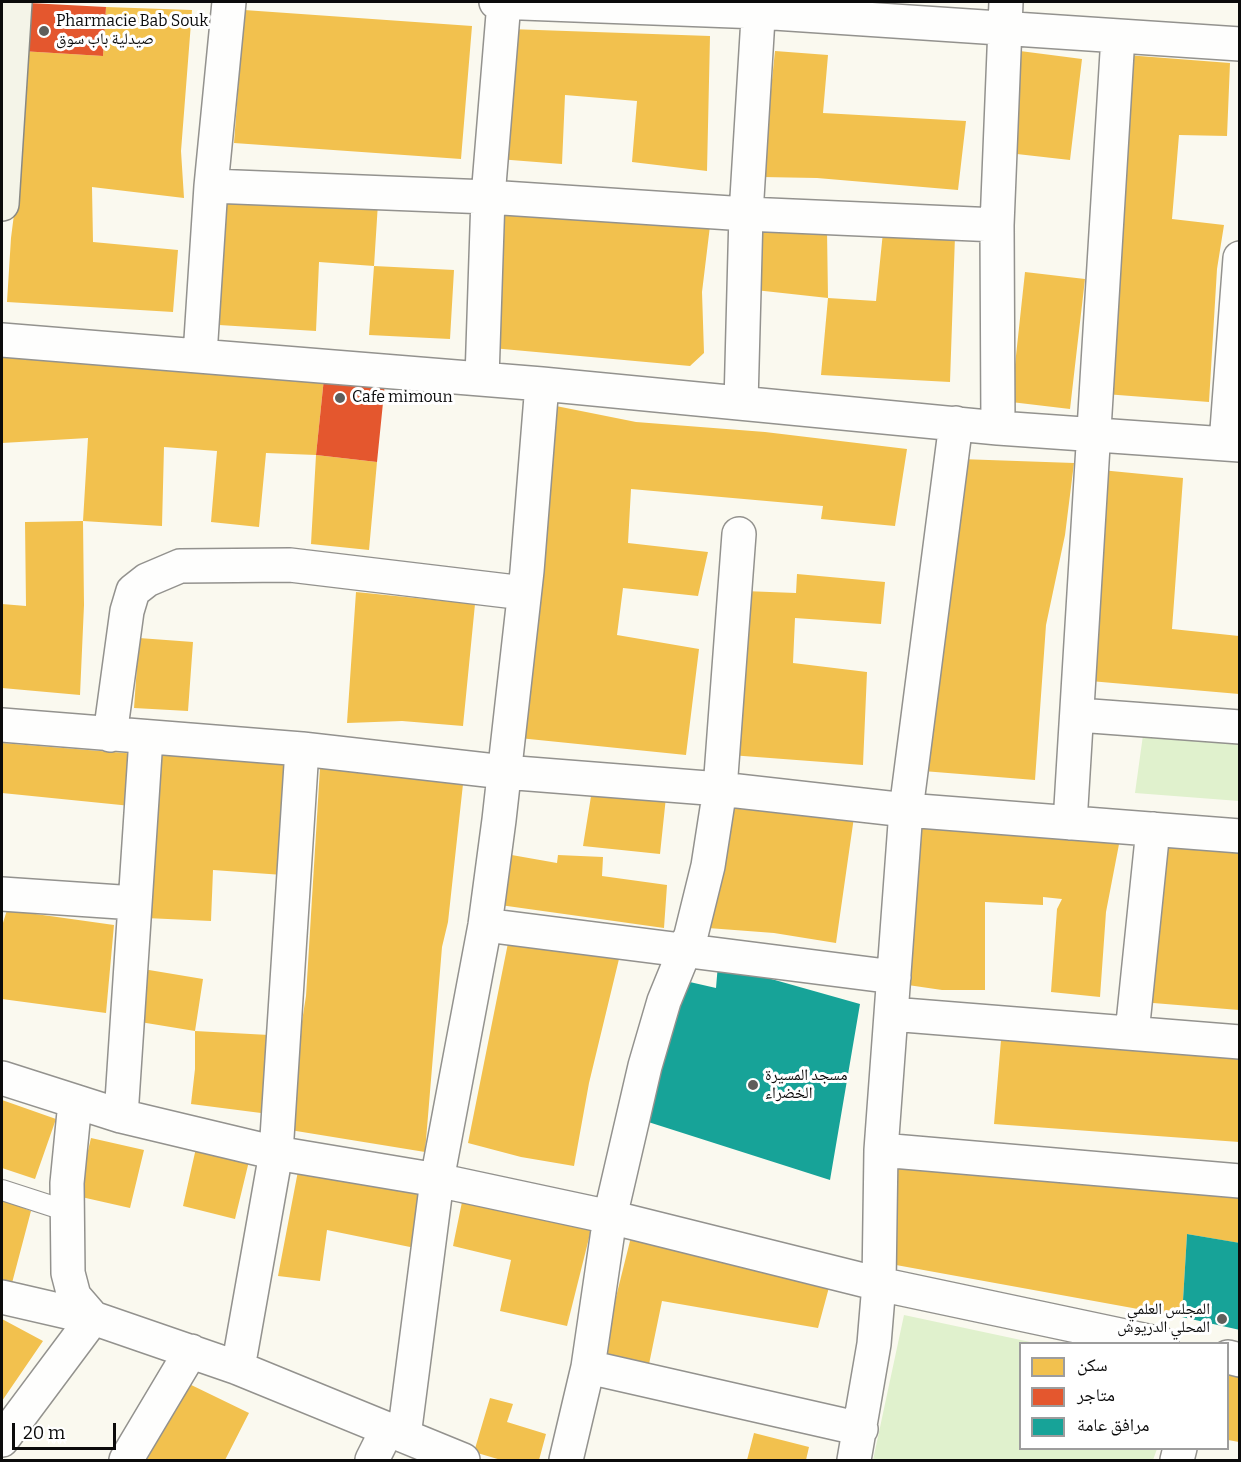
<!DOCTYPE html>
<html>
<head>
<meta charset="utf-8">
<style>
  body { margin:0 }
  #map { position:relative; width:1241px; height:1462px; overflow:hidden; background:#faf9ef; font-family:Bitter,"Noto Naskh Arabic",serif }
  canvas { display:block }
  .frame { position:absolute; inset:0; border:3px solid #0b0b0b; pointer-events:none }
  .legend { position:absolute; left:1019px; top:1342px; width:210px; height:108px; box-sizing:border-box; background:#fff; border:2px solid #9d9d9d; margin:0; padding:8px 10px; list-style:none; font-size:18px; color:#0b0b0b }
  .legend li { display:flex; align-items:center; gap:12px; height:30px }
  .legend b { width:30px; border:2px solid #9d9d9d }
  .scale { position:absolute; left:12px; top:1423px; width:104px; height:27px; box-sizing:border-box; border:3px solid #0b0b0b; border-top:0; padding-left:8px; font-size:18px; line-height:21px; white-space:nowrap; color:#0b0b0b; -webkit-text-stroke:4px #fff; paint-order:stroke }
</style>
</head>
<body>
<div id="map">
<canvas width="1241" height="1462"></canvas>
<div class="frame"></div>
<ul class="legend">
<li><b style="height:16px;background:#f2c14e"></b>سكن</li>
<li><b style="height:16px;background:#e4572e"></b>متاجر</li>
<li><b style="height:16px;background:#17a398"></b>مرافق عامة</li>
</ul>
<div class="scale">20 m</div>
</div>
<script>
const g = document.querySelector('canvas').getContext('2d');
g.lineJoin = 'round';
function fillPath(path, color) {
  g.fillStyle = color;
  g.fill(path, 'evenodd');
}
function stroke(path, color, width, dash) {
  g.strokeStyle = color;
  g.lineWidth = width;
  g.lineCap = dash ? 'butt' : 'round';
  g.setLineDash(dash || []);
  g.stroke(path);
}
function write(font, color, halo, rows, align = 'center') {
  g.font = font + ' Bitter,"Noto Naskh Arabic",serif';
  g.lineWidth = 6;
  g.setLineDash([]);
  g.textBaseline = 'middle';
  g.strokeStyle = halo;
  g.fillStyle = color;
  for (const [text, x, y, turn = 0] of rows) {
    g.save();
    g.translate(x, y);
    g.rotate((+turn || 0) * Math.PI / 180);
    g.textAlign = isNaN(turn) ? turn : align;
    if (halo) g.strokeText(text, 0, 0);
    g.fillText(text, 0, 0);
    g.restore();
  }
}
const green = new Path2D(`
  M 1143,735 L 1239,740 L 1239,801 L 1135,793 Z
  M 904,1315 L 1035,1343 L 1020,1344 L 1020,1448 L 1157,1449 L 1153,1460 L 873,1460 Z`);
const homes = new Path2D(`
  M 106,7 L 192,10 L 181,151 L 184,198 L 92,187 L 93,242 L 178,250 L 173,312 L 7,302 L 11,238 L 21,159 L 21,51 L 103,56 Z
  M 244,10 L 472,26 L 461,159 L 234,143 Z
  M 509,29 L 710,36 L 707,171 L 632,162 L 637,101 L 565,95 L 562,164 L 498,159 Z
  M 775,51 L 828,55 L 823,113 L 966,121 L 958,190 L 817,178 L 762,177 Z
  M 1020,51 L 1082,59 L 1070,160 L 1008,153 Z
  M 1126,55 L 1230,63 L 1227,136 L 1179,135 L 1172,219 L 1224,225 L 1217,269 L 1209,402 L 1105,394 Z
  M 226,196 L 378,203 L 374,266 L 454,270 L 450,339 L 369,335 L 374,266 L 319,262 L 316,331 L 219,325 Z
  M 498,208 L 710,226 L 702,292 L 704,353 L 690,366 L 492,348 Z
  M 759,225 L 827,230 L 828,298 L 755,290 Z
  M 883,232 L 955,236 L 950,382 L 821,375 L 828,298 L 876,301 Z
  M 1025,272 L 1085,279 L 1070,409 L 1011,402 Z
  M 2,357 L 324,378 L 316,455 L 266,453 L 259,527 L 211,522 L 217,451 L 164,447 L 162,526 L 83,521 L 88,438 L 2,443 Z
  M 551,405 L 636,422 L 765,432 L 907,449 L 895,526 L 821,519 L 823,506 L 631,489 L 628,543 L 708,552 L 698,596 L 623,588 L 617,635 L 699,649 L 686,755 L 519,738 Z
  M 316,455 L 377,462 L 369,550 L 311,544 Z
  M 960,459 L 1074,463 L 1065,535 L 1046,625 L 1035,780 L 923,771 Z
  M 1101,470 L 1183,478 L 1172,629 L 1239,636 L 1239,694 L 1090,681 Z
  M 83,521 L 84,605 L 80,695 L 2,688 L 2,604 L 26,606 L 25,522 Z
  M 797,574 L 885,582 L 881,624 L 795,618 L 793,663 L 867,672 L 863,765 L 730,755 L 744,591 L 796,593 Z
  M 356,592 L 475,604 L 463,726 L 402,721 L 347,723 Z
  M 139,638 L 193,642 L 188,711 L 134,708 Z
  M 2,743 L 137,754 L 131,806 L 2,793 Z
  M 155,749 L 289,757 L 283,875 L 213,870 L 211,921 L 146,918 Z
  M 320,768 L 390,773 L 463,784 L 448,922 L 442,947 L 425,1152 L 290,1130 L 294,1072 L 306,996 Z
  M 592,790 L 666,797 L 660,854 L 583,846 Z
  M 726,808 L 854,817 L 836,943 L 774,933 L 708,928 Z
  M 916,822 L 1120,839 L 1106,912 L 1100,997 L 1051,992 L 1057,909 L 1062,899 L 1043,897 L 1043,905 L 985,902 L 985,990 L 942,990 L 901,984 Z
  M 1155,840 L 1239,845 L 1239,1010 L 1141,1002 Z
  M 506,854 L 557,863 L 558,855 L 603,857 L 602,876 L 667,885 L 664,928 L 500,905 Z
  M 7,910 L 114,925 L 106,1013 L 2,999 L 2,926 Z
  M 509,938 L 619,959 L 589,1083 L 574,1166 L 521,1157 L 468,1143 Z
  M 143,969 L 203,979 L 195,1031 L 269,1035 L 261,1113 L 191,1104 L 195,1069 L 195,1031 L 134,1021 Z
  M 1001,1040 L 1239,1054 L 1239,1142 L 994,1124 Z
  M 2,1100 L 56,1119 L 35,1179 L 2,1168 Z
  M 91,1138 L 144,1150 L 130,1208 L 77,1196 Z
  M 196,1148 L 249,1161 L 235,1219 L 183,1206 Z
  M 885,1155 L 1239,1189 L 1239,1243 L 1187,1234 L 1182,1317 L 885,1263 Z
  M 298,1171 L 422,1194 L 415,1248 L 327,1230 L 320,1281 L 278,1276 Z
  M 463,1197 L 592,1226 L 567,1326 L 500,1311 L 511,1260 L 453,1246 Z
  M 2,1200 L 31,1211 L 12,1283 L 2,1280 Z
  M 631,1237 L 831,1280 L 818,1328 L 662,1301 L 648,1369 L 601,1357 Z
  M 2,1319 L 43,1341 L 2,1401 Z
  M 1228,1372 L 1239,1375 L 1239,1442 L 1228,1440 Z
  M 183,1381 L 249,1413 L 225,1460 L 142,1460 Z
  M 490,1398 L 513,1404 L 507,1422 L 546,1434 L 539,1460 L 501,1460 L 474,1452 Z
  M 754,1433 L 809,1447 L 806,1460 L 747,1460 Z`);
const shops = new Path2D(`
  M 29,3 L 106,7 L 103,56 L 21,51 Z
  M 324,378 L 385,383 L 377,462 L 316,455 Z`);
const public = new Path2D(`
  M 718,964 L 860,1004 L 830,1180 L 642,1120 L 681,980 L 716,988 Z
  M 1187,1234 L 1240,1243 L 1240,1330 L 1182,1317 Z`);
const lane = new Path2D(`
  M 2,1190 L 67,1211`);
const street = new Path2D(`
  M 496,2 L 759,12 L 1240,44
  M 211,186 L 488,197 L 746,214 L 997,225
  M 2,340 L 542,384 L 998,428 L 1240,445
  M 200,355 L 211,186 L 229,2
  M 482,378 L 488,197 L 504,2
  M 741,403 L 746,214 L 759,2
  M 998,428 L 997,225 L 1006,2
  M 1226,443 L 1240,258
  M 1078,715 L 1240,727
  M 2,725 L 302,749 L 504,772 L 720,789 L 906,810 L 1240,836
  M 110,735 L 127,611 L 133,591 L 147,580 L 180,566 L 290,565 L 524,593
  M 1070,823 L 1118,36
  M 2,894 L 135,903
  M 485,925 L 894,977
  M 891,1014 L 1240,1042
  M 1132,1033 L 1153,829
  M 2,1078 L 121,1116 L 276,1153 L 437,1180 L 610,1217 L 879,1284 L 1162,1344
  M 75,1102 L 67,1183 L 68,1273 L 74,1296 L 93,1318 L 238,1368 L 463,1460
  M 121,1116 L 146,738
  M 881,1150 L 1240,1181
  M 2,1297 L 93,1318 L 2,1440
  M 1228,1357 L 1240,1360
  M 588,1367 L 861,1429
  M 238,1368 L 276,1153 L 302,749
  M 404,1436 L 437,1180 L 485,925 L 499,820 L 527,571 L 542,384
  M 126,1460 L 191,1351
  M 372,1460 L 387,1430
  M 566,1460 L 588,1367 L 610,1217 L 645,1066 L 664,1001 L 691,935 L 708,866 L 720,789 L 739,534
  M 854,1460 L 874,1344 L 879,1284 L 881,1150 L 906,810 L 956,423
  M 1177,1460 L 1180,1448`);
const secondary = new Path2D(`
  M 2,204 L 15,2`);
const markers = [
  [44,31,6,"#5f5e5b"],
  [340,398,6,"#5f5e5b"],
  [753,1085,6,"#5f5e5b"],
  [1222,1319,6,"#5f5e5b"]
];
const poiNames = [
  ["Pharmacie Bab Souk",56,22],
  ["صيدلية باب سوق",56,40],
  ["Cafe mimoun",352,398],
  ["مسجد المسيرة",765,1076],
  ["الخضراء",765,1094],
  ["المجلس العلمي",1210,1310,"right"],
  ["المحلي الدريوش",1210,1328,"right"]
];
fillPath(green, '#e0f1cd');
fillPath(homes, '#f2c14e');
fillPath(shops, '#e4572e');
fillPath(public, '#17a398');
stroke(lane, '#93928e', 22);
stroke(street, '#93928e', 36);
stroke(secondary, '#898984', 36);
stroke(lane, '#fefefd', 20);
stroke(street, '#fefefd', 33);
stroke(secondary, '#f4f4e8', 33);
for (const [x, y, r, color] of markers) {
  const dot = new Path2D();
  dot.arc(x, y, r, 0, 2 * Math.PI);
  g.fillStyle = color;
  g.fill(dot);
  stroke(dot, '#fff', 2);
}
write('16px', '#0b0b0b', '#fff', poiNames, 'left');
</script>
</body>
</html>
